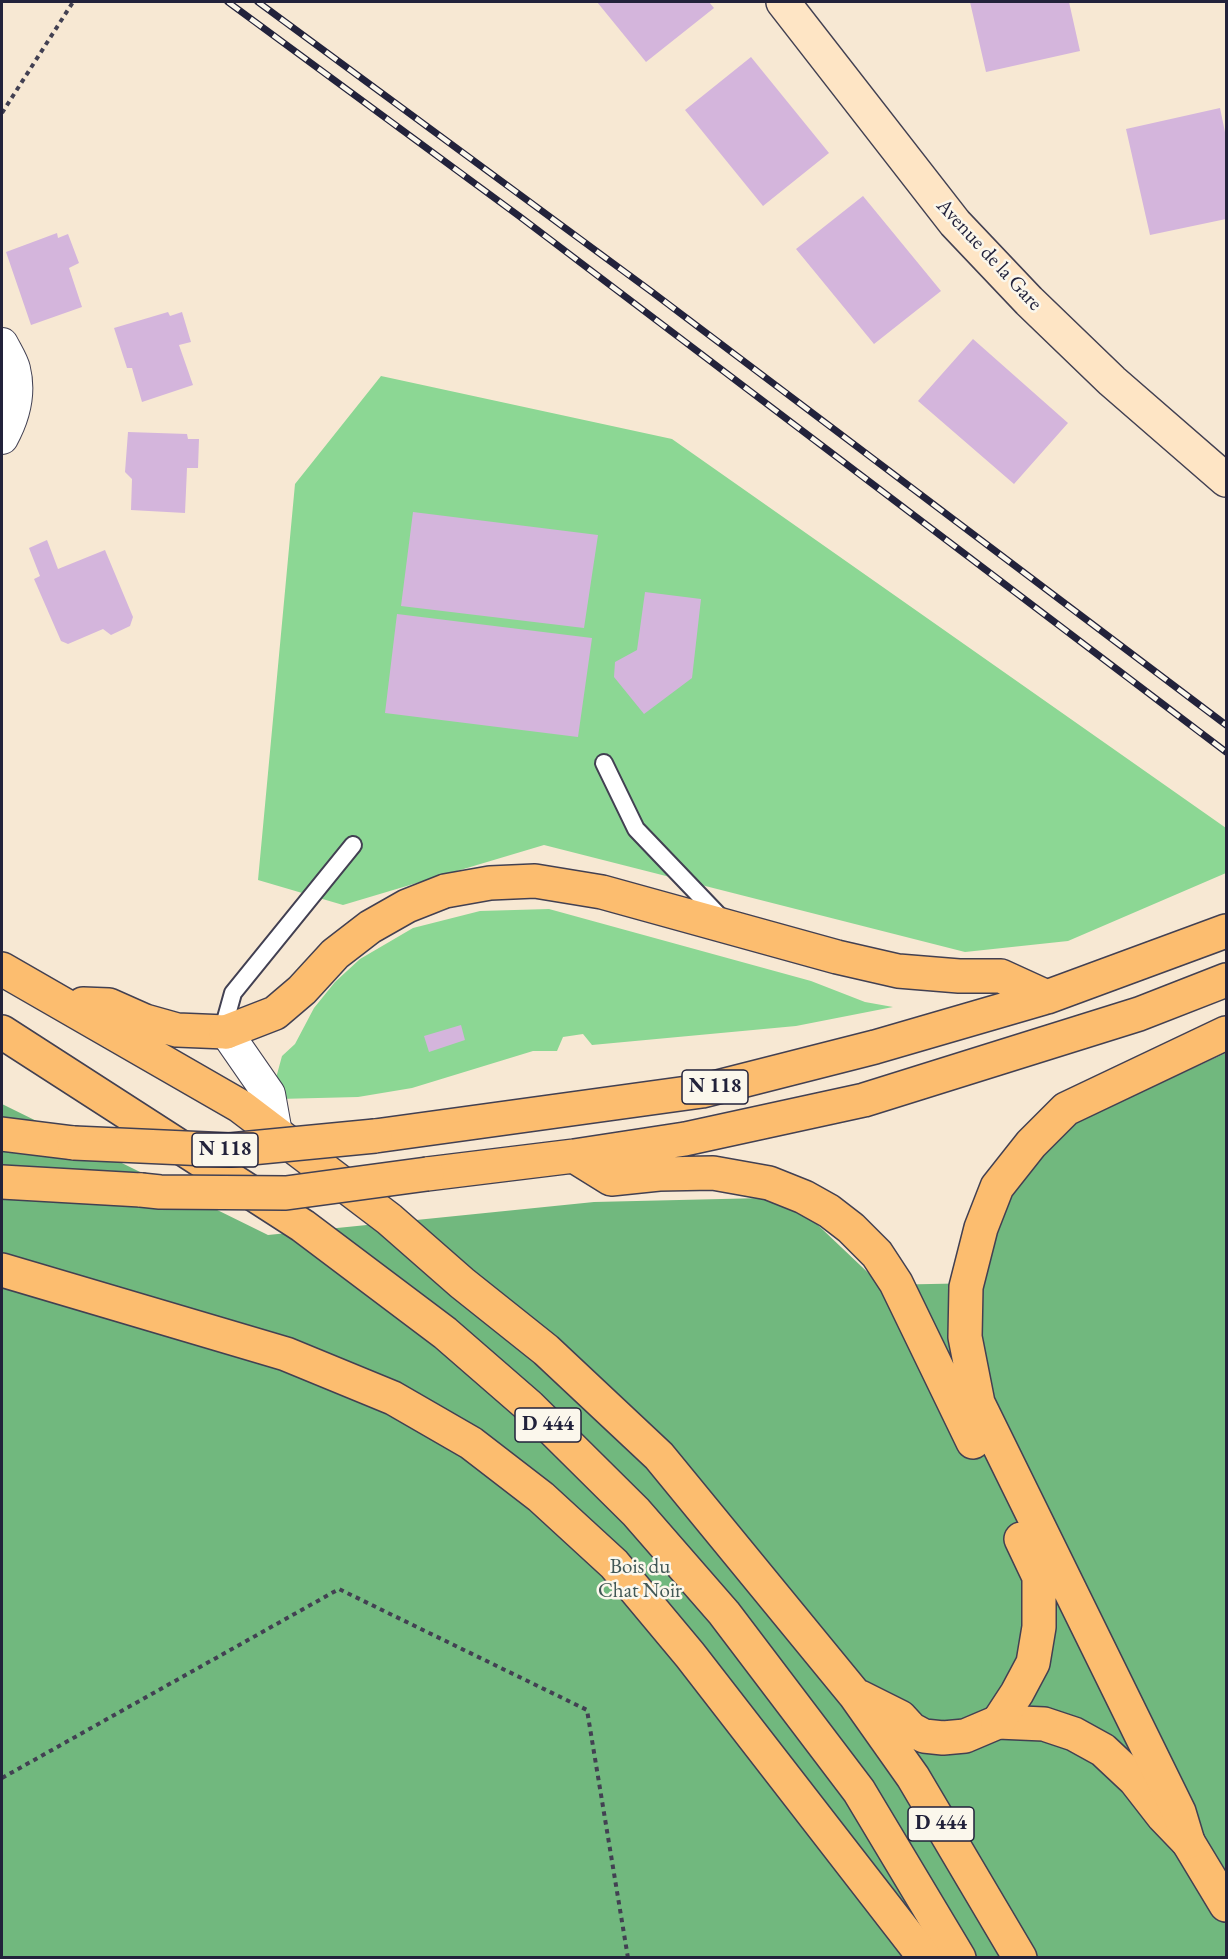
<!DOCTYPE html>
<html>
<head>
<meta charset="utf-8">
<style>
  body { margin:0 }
  #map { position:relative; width:1228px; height:1959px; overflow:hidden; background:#f7e8d3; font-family:"EB Garamond",serif }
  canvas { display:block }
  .frame { position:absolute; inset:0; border:3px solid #22223b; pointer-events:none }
</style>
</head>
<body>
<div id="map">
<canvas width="1228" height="1959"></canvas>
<div class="frame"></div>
</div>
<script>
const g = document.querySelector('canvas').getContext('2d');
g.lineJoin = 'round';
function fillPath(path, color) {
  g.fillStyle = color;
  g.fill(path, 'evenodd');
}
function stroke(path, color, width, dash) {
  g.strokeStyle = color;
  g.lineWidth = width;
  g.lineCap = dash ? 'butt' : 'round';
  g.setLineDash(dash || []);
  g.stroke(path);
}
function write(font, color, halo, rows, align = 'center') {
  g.font = font + ' "EB Garamond",serif';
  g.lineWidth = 5;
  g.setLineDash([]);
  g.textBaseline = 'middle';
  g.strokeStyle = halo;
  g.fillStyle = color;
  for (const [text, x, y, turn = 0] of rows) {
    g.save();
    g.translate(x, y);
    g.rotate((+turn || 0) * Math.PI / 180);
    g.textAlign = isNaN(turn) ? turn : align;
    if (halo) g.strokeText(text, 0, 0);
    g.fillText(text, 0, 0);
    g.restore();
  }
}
const green = new Path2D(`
  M 381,376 L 672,439 L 1226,828 L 1226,873 L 1068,941 L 965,952 L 544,845 L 343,905 L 258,880 L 295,484 Z
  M 549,909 L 811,981 L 865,1002 L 893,1007 L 796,1026 L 592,1045 L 583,1034 L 563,1037 L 557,1051 L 533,1051 L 412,1088 L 358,1097 L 278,1099 L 276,1078 L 282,1056 L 295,1044 L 314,1008 L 335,982 L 360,959 L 413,928 L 480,911 Z`);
const forest = new Path2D(`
  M 1226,1053 L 1226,1957 L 2,1957 L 2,1104 L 268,1235 L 594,1202 L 764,1198 L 801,1209 L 881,1285 L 981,1283 L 1011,1193 L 1069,1125 Z`);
const building = new Path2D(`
  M 597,2 L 709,2 L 714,8 L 646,62 Z
  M 970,2 L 1069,2 L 1080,51 L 986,72 Z
  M 751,57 L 829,153 L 763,206 L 685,110 Z
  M 1220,108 L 1226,137 L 1226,219 L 1150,235 L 1126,129 Z
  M 863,196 L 941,291 L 874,344 L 796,249 Z
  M 57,233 L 58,238 L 68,234 L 79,263 L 69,268 L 82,307 L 31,325 L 6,252 Z
  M 168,312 L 170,316 L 182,312 L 191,342 L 179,345 L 193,385 L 142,402 L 132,368 L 127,368 L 114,328 Z
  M 973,339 L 1068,423 L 1014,484 L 918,401 Z
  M 128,432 L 187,434 L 188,439 L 199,439 L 198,468 L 187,468 L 185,513 L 131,510 L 132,479 L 125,472 Z
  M 413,512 L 598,535 L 584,628 L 401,606 Z
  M 47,540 L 58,569 L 105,550 L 133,617 L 130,626 L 111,635 L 103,629 L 68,644 L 61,641 L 34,579 L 40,576 L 29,548 Z
  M 645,592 L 701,599 L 692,678 L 644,714 L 614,677 L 615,662 L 637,650 Z
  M 397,614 L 592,638 L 578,737 L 385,713 Z
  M 461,1025 L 465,1040 L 429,1052 L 424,1036 Z`);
const path = new Path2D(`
  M 2,113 L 73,2
  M 2,1778 L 339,1589 L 587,1710 L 628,1958`);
const lane = new Path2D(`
  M 604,763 L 636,829 L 724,921
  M 226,1032 L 226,1018 L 233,993 L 353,845`);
const street = new Path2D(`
  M 2,344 C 6,352 12,361 14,369 C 20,393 13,418 2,438
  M 226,1032 L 269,1094 L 276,1133`);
const secondary = new Path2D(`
  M 783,2 L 955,223 L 1029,301 L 1112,381 L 1226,480`);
const primary = new Path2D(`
  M 2,969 L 240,1106 L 389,1219 L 462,1283 L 546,1350 L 659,1456 L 855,1695 L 913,1777 L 1020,1958
  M 83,1004 L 109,1005 L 145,1021 L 177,1030 L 226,1032
  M 2,1032 L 303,1226 L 445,1333 L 529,1406 L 636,1512 L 724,1613 L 859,1791 L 959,1958
  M 860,1697 L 900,1717 L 911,1729 L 924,1736 L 943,1738 L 965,1736 L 998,1722 L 1044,1724 L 1074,1734 L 1103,1750 L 1135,1780 L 1163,1816 L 1188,1842 L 1226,1905`);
const highway = new Path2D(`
  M 226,1032 L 275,1013 L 302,990 L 335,954 L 370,927 L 407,906 L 445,891 L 490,883 L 535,881 L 602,892 L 837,957 L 898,971 L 959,976 L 1001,976 L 1047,997
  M 2,1134 L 74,1143
  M 375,1136 L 702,1091 L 875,1047 L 1047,997 L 1226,931
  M 574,1156 L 611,1179 L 659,1174 L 713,1173 L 769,1183 L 804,1197 L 829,1211 L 851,1228 L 877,1254 L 896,1283 L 973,1442
  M 427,1174 L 574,1156 L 685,1139 L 864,1100 L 1139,1014 L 1226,980
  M 2,1182 L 141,1190
  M 2,1270 L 286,1354 L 393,1398 L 471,1443 L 541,1497 L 614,1564 L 690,1655 L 925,1958
  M 998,1722 L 1017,1693 L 1033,1663 L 1039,1627 L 1039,1577 L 1021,1539
  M 1188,1842 L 1179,1812 L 978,1403 L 965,1337 L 966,1287 L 981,1228 L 997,1187 L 1031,1144 L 1066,1109 L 1226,1033`);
const rail = new Path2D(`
  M 228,2 L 519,216 L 1226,752
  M 258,2 L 652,292 L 1226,725`);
const highwayBridge = new Path2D(`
  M 74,1143 L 230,1150 L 375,1136
  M 141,1190 L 160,1192 L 286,1193 L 427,1174`);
const shields = [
  [715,1087,66],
  [225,1150,66],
  [548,1425,66],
  [941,1824,66]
];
const shieldNames = [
  ["N 118",715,1087],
  ["N 118",225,1150],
  ["D 444",548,1425],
  ["D 444",941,1824]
];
const streetNames = [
  ["Avenue de la Gare",989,255,47]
];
const parkNames = [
  ["Bois du",640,1567],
  ["Chat Noir",640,1591]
];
fillPath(green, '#8cd794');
fillPath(forest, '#71b87e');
fillPath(building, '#d4b5dc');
stroke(lane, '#424052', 20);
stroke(street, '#424052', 34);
stroke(secondary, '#424052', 36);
stroke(primary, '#424052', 36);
stroke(highway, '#424052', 36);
stroke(path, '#424052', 4, [4.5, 4.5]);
stroke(lane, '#fff', 16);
stroke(street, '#fff', 32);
stroke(secondary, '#fee5c5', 33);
stroke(primary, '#fcbd6f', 33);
stroke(highway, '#fcbd6f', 33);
stroke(rail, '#22223b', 7);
stroke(rail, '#fbf7ec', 4.5, [14]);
stroke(highwayBridge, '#424052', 36, []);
stroke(highwayBridge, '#fcbd6f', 33);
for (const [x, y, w] of shields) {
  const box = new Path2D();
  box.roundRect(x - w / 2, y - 17, w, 34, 4.5);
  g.fillStyle = '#fbf7ec';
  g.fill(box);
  stroke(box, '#22223b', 1.5);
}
write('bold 20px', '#22223b', null, shieldNames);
write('21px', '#22223b', '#fbf7ec', streetNames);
write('21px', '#425856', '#fbf7ec', parkNames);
</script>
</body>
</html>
